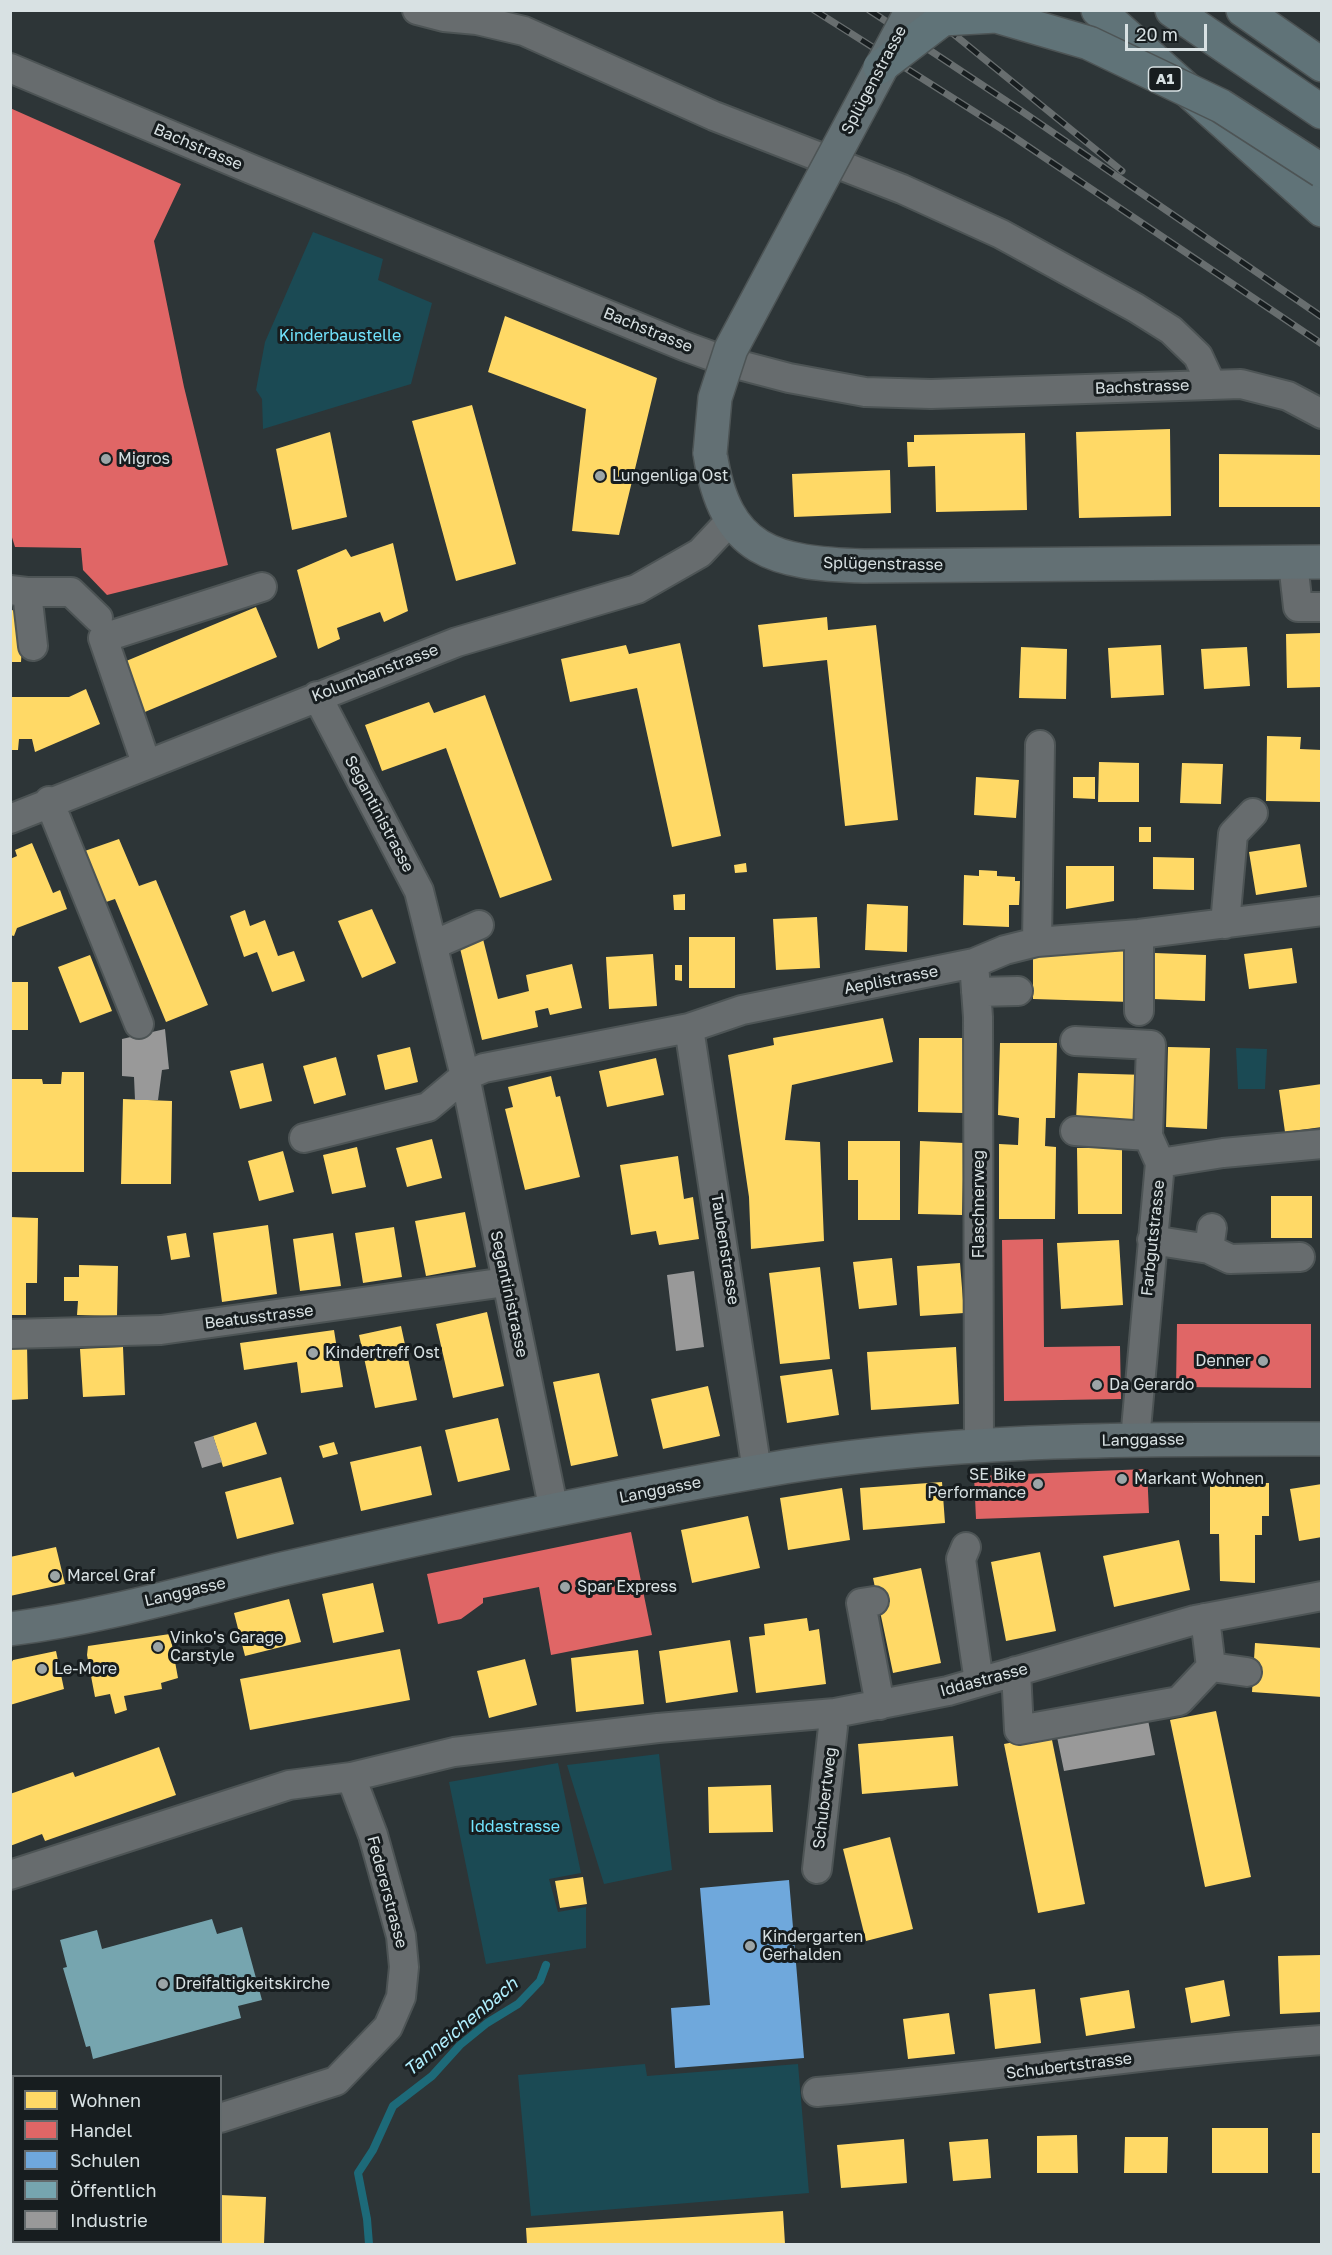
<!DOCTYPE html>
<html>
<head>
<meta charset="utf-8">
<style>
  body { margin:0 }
  #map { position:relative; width:1332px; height:2255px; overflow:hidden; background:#2d3537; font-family:"Golos Text",sans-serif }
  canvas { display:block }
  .frame { position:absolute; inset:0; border:12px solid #d8e1e3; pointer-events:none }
  .legend { position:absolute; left:12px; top:2075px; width:210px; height:168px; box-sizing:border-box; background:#171d1f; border:2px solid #646b6d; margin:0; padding:8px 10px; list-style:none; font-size:18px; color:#d8e1e3 }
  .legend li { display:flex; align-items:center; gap:12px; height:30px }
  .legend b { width:30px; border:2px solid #646b6d }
  .scale { position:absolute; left:1125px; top:24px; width:82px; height:27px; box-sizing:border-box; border:3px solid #d8e1e3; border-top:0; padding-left:8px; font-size:18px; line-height:21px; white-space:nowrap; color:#d8e1e3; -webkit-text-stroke:4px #171d1f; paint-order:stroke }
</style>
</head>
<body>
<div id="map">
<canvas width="1332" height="2255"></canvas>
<div class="frame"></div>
<ul class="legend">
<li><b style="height:16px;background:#ffd966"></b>Wohnen</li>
<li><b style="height:16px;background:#e06666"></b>Handel</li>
<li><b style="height:16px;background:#6fa8dc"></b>Schulen</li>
<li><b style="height:16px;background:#76a5af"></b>Öffentlich</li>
<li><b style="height:16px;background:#999"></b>Industrie</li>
</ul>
<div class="scale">20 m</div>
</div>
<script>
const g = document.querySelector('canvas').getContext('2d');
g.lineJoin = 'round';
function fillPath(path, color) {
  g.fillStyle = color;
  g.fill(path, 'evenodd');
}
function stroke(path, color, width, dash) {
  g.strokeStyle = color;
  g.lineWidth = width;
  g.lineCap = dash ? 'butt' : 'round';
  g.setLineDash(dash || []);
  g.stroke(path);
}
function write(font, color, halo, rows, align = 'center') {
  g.font = font + ' "Golos Text",sans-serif';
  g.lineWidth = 6;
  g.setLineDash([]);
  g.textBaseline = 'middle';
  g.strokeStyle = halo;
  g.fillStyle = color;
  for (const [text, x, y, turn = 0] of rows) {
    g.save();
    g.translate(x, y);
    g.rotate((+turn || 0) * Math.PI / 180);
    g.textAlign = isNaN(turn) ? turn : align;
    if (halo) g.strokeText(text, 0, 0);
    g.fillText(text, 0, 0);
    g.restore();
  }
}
const green = new Path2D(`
  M 313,232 L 383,259 L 378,280 L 432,303 L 411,384 L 263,429 L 262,399 L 256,390 L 265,342 Z
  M 1236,1048 L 1267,1049 L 1265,1089 L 1238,1089 Z
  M 659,1754 L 672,1870 L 604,1884 L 567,1765 Z
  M 558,1763 L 581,1873 L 549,1879 L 558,1912 L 586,1907 L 586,1948 L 486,1964 L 449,1782 Z
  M 645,2064 L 647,2076 L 798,2064 L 809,2193 L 531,2216 L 518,2075 Z`);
const homes = new Path2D(`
  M 505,316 L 657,378 L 619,535 L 572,531 L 586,409 L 488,372 Z
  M 472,405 L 516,564 L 456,581 L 412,421 Z
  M 1170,429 L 1171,516 L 1079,518 L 1076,432 Z
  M 330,432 L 347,517 L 292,530 L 276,449 Z
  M 1025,433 L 1027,510 L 936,512 L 935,466 L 908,467 L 907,442 L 914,442 L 914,435 Z
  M 1219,454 L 1322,455 L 1322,507 L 1219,507 Z
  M 890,470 L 891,513 L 794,517 L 792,474 Z
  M 393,543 L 408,611 L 384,622 L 380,612 L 337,628 L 340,639 L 318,649 L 297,570 L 346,549 L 351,557 Z
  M 256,607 L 277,657 L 140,714 L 119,664 Z
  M 10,610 L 24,611 L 21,662 L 10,662 Z
  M 827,617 L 828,630 L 876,625 L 898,820 L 845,826 L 827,660 L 763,667 L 758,625 Z
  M 1322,633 L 1322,687 L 1287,688 L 1286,634 Z
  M 680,643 L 721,836 L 672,847 L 637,688 L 570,702 L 561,659 L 626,645 L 629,654 Z
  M 1161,645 L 1164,695 L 1111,698 L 1108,648 Z
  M 1021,647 L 1067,649 L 1066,699 L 1019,698 Z
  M 1247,647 L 1250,686 L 1204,689 L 1201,649 Z
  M 86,689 L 100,724 L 35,752 L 32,739 L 19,739 L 18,750 L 10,750 L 10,697 L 69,697 Z
  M 485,695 L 552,880 L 500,898 L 446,748 L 382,771 L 365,725 L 429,702 L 434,713 Z
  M 1267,736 L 1301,737 L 1300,749 L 1322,750 L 1322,802 L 1266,801 Z
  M 1099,762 L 1139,763 L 1139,802 L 1098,802 Z
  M 1182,763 L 1223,764 L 1221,804 L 1180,803 Z
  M 976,777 L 1019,780 L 1016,818 L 974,815 Z
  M 1073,777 L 1095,777 L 1095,799 L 1073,798 Z
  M 1139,827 L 1151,827 L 1151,842 L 1139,842 Z
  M 119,839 L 139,886 L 156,880 L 208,1005 L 166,1022 L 115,899 L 100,904 L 79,853 Z
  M 32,843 L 53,893 L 60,890 L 67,909 L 17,928 L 14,936 L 10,935 L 10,859 L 17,856 L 15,850 Z
  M 1300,844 L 1307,887 L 1256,895 L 1249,852 Z
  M 1153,857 L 1194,858 L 1194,890 L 1153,889 Z
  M 746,863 L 747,872 L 735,873 L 734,865 Z
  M 1066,866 L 1114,866 L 1114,901 L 1066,909 Z
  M 979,870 L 997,871 L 997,876 L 1015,877 L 1015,881 L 1020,881 L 1019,905 L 1009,905 L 1009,927 L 963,925 L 964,875 L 979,876 Z
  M 685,894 L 685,910 L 674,910 L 673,895 Z
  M 867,904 L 908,906 L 907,952 L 865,950 Z
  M 372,909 L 396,963 L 362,978 L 338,921 Z
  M 245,910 L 250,926 L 265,920 L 278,956 L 294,951 L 305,981 L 272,992 L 257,952 L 244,957 L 230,916 Z
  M 817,917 L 820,968 L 776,970 L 773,919 Z
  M 482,935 L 498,999 L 529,991 L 526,975 L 572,964 L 582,1008 L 550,1015 L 548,1008 L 535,1011 L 538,1027 L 482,1040 L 458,940 Z
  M 689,937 L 735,937 L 735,988 L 689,988 Z
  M 1292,948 L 1297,983 L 1249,989 L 1244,954 Z
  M 1131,951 L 1131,1002 L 1033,999 L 1033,952 Z
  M 1155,953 L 1206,955 L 1205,1001 L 1153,999 Z
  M 653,954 L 657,1006 L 609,1009 L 606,957 Z
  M 90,955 L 112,1011 L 80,1023 L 58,967 Z
  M 675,965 L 682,965 L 682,981 L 675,980 Z
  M 10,982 L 28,982 L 28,1030 L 10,1030 Z
  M 883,1018 L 893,1062 L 792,1085 L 785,1140 L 820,1142 L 824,1241 L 751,1249 L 749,1197 L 728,1055 L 774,1045 L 773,1038 Z
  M 919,1038 L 964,1038 L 964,1113 L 918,1112 Z
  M 1000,1043 L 1057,1043 L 1055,1118 L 1046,1118 L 1045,1146 L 1056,1147 L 1055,1219 L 999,1219 L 999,1144 L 1018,1145 L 1019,1118 L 998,1115 Z
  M 410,1047 L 418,1082 L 385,1090 L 377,1055 Z
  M 1168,1047 L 1210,1048 L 1207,1129 L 1166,1127 Z
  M 336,1057 L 346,1095 L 314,1104 L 303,1066 Z
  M 656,1058 L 664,1095 L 607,1107 L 599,1071 Z
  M 263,1063 L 272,1101 L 240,1109 L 230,1071 Z
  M 62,1072 L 84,1072 L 84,1172 L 10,1172 L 10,1079 L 42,1079 L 43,1084 L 61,1084 Z
  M 1078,1073 L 1147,1075 L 1146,1123 L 1076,1121 Z
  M 551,1076 L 556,1097 L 560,1096 L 580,1177 L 525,1190 L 505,1109 L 513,1107 L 508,1087 Z
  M 1322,1084 L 1322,1127 L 1285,1132 L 1279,1090 Z
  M 123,1099 L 172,1101 L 171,1184 L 121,1184 Z
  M 432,1139 L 442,1178 L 407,1187 L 396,1148 Z
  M 848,1141 L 900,1141 L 900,1220 L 858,1220 L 858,1180 L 848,1180 Z
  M 920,1141 L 964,1143 L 962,1215 L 918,1214 Z
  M 357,1147 L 366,1187 L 332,1194 L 323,1155 Z
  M 1077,1148 L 1122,1148 L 1122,1214 L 1078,1214 Z
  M 283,1151 L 294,1192 L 259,1201 L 248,1161 Z
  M 678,1156 L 684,1199 L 693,1197 L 699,1239 L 659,1245 L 656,1231 L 631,1235 L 620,1165 Z
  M 1271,1196 L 1312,1196 L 1312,1238 L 1271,1238 Z
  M 465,1212 L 476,1267 L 426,1276 L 415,1221 Z
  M 10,1217 L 38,1218 L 37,1283 L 26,1283 L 26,1315 L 10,1315 Z
  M 268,1225 L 277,1294 L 222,1302 L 213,1233 Z
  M 394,1227 L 402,1277 L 363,1283 L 355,1233 Z
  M 186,1233 L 190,1257 L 171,1260 L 167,1236 Z
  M 333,1233 L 341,1286 L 300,1291 L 293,1239 Z
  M 1119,1240 L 1123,1305 L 1061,1309 L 1057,1243 Z
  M 892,1258 L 897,1305 L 859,1309 L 853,1262 Z
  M 960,1263 L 964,1313 L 920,1316 L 917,1266 Z
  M 79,1265 L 118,1266 L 117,1316 L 77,1315 L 78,1301 L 64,1301 L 64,1277 L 79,1277 Z
  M 820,1267 L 830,1359 L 780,1364 L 769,1273 Z
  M 487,1312 L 504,1386 L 453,1398 L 436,1324 Z
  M 401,1326 L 417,1400 L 375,1408 L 359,1335 Z
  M 334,1330 L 343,1387 L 301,1393 L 297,1362 L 244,1370 L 240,1343 Z
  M 10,1344 L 27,1344 L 28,1399 L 10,1400 Z
  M 123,1347 L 125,1395 L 83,1397 L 80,1349 Z
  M 956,1347 L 959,1404 L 871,1410 L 867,1352 Z
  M 832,1369 L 839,1415 L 787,1423 L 780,1376 Z
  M 599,1373 L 618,1456 L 571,1466 L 553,1382 Z
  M 708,1386 L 720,1436 L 663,1449 L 651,1399 Z
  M 498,1418 L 510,1470 L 458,1482 L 445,1430 Z
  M 256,1422 L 267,1454 L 223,1467 L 213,1436 Z
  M 334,1442 L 338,1454 L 323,1458 L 319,1446 Z
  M 421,1446 L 432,1495 L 361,1511 L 350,1462 Z
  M 1210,1475 L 1251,1476 L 1251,1483 L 1269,1483 L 1269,1516 L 1262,1516 L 1262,1535 L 1255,1535 L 1255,1583 L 1220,1581 L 1219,1534 L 1210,1534 Z
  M 281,1477 L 294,1524 L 237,1539 L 225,1492 Z
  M 942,1482 L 945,1523 L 863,1530 L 860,1488 Z
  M 1322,1484 L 1322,1537 L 1299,1541 L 1290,1489 Z
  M 842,1488 L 850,1540 L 788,1550 L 780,1498 Z
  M 748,1516 L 760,1568 L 692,1583 L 681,1530 Z
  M 1179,1540 L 1190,1590 L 1114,1607 L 1103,1556 Z
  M 56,1547 L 65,1584 L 10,1596 L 10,1557 Z
  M 1040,1552 L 1056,1631 L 1006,1641 L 991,1562 Z
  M 921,1568 L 941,1663 L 893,1673 L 873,1578 Z
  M 373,1583 L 384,1632 L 333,1643 L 322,1594 Z
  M 289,1599 L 301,1642 L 245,1656 L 234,1613 Z
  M 807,1618 L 809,1631 L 819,1629 L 826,1684 L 756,1693 L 749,1637 L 765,1635 L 764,1624 Z
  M 170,1634 L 178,1678 L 161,1683 L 162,1689 L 124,1696 L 127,1710 L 115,1714 L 110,1694 L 95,1697 L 87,1655 L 88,1646 Z
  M 730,1640 L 738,1692 L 666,1703 L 659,1651 Z
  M 1255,1643 L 1322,1648 L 1322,1697 L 1252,1692 Z
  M 400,1649 L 410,1700 L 250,1730 L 240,1679 Z
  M 638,1650 L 644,1704 L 576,1712 L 571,1658 Z
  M 56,1651 L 64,1689 L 10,1705 L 10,1665 L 13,1660 Z
  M 525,1659 L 537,1705 L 489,1718 L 477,1671 Z
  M 1216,1711 L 1251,1877 L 1205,1887 L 1170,1720 Z
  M 1051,1735 L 1085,1904 L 1038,1913 L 1004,1744 Z
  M 953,1736 L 958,1786 L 862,1794 L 858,1744 Z
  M 159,1747 L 176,1795 L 45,1841 L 42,1834 L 10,1846 L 10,1794 L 73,1772 L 75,1777 Z
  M 771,1785 L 773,1832 L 709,1833 L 708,1787 Z
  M 890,1837 L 913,1929 L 866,1941 L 843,1849 Z
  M 583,1877 L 587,1904 L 560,1908 L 555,1881 Z
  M 1322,1955 L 1322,2012 L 1280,2014 L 1278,1956 Z
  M 1224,1980 L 1230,2016 L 1191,2023 L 1185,1988 Z
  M 1035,1989 L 1041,2043 L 995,2049 L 989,1994 Z
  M 1129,1990 L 1135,2028 L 1086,2036 L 1080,1998 Z
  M 949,2013 L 955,2054 L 908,2059 L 903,2019 Z
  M 1212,2128 L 1268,2128 L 1268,2173 L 1212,2173 Z
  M 1312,2133 L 1322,2133 L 1322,2173 L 1312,2173 Z
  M 1077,2135 L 1078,2173 L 1037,2173 L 1037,2136 Z
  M 1125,2137 L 1168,2137 L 1167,2173 L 1124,2173 Z
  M 904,2139 L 907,2183 L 841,2188 L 837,2145 Z
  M 988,2139 L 991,2178 L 953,2181 L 949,2142 Z
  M 220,2195 L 266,2197 L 264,2244 L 191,2243 L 220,2242 Z
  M 783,2211 L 785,2244 L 527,2244 L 526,2228 Z
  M 14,2231 L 14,2242 L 106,2242 L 107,2244 L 10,2244 L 10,2232 Z`);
const shops = new Path2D(`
  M 10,108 L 181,184 L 154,241 L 184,387 L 228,565 L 107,595 L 83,570 L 81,548 L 15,547 L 10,531 Z
  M 1043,1239 L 1044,1347 L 1120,1346 L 1121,1399 L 1004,1401 L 1002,1240 Z
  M 1177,1324 L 1311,1324 L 1311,1388 L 1176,1387 Z
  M 1147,1469 L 1149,1513 L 976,1519 L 974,1476 Z
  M 631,1532 L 652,1635 L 551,1655 L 539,1587 L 483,1598 L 483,1603 L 461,1619 L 438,1624 L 427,1574 Z`);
const schools = new Path2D(`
  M 789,1880 L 804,2058 L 675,2068 L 671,2008 L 710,2005 L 700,1888 Z`);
const public = new Path2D(`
  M 212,1919 L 217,1934 L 242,1927 L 262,2000 L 238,2006 L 241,2018 L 93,2059 L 90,2046 L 86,2047 L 63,1968 L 67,1967 L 60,1940 L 97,1930 L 102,1949 Z`);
const industry = new Path2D(`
  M 165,1029 L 169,1069 L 162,1070 L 158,1100 L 135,1100 L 134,1077 L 122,1076 L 122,1039 Z
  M 694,1271 L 704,1347 L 676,1351 L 667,1275 Z
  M 213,1436 L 222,1462 L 202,1468 L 194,1442 Z
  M 1148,1720 L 1155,1755 L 1064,1771 L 1057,1737 Z`);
const stream = new Path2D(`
  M 369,2244 L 367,2219 L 358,2173 L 373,2150 L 393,2106 L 432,2076 L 460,2045 L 487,2023 L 518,2004 L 540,1981 L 546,1965`);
const minor = new Path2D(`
  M 417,10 L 444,17 L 477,20 L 524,31 L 714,116 L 902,189 L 1001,234 L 1136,308 L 1171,330 L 1198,356 L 1211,384
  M 10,68 L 251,169 L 684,346 L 728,362 L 789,378 L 865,392 L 931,394 L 1241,384 L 1288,396 L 1322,414
  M 1293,563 L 1298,607 L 1322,607
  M 10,590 L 27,592 L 33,646
  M 27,592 L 71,592 L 98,618
  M 317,696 L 419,891 L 465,1076 L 554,1511
  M 146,763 L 103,638 L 262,587
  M 49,801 L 139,1024
  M 10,819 L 457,642 L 637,589 L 700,553 L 731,520
  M 1225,924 L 1233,834 L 1253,813
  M 1037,942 L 1040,745
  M 433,945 L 479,925
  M 974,963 L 978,1017 L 979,1446
  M 976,992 L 1018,991
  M 1139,1011 L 1139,934
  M 689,1028 L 757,1471
  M 1075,1041 L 1151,1045 L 1148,1136 L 1160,1163
  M 1075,1131 L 1148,1136
  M 304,1138 L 428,1107 L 465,1076 L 484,1068 L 689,1028 L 742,1010 L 974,963 L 1005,950 L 1037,942 L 1139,934 L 1322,911
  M 1152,1240 L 1209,1249 L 1212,1228
  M 1209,1249 L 1230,1259 L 1300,1257
  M 10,1334 L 161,1330 L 506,1282
  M 1135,1440 L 1160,1163 L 1223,1153 L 1322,1144
  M 966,1547 L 961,1559 L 979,1682
  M 874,1601 L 861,1603 L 880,1705
  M 1205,1618 L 1211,1667 L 1247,1672
  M 1016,1671 L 1019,1730 L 1179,1701 L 1211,1667
  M 817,1869 L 833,1727
  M 10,1875 L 289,1785 L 351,1777 L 454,1752 L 658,1728 L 835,1713 L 948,1691 L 1195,1620 L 1322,1596
  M 817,2092 C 986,2077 1153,2052 1322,2040
  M 220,2118 L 336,2081 L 388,2027 L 401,1997 L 404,1967 L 401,1936 L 373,1835 L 351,1777
  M 10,2192 L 14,2191`);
const major = new Path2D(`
  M 710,453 C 725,553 774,563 864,566 L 1322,562
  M 10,1629 C 105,1617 198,1589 291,1567 C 445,1532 600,1499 755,1472 C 942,1438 1132,1439 1322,1439`);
const highway = new Path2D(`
  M 1098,10 L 1322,210
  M 1172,10 L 1322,112
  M 1243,10 L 1322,65`);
const rail = new Path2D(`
  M 814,10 L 1005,131 L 1322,344
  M 869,10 L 1020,110 L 1322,317
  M 924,10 L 1122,171`);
const majorBridge = new Path2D(`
  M 710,453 L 715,398 L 731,349 L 912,10`);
const highwayBridge = new Path2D(`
  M 880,67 L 943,19 L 996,16 L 1089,43 L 1221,106 L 1322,171`);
const markers = [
  [106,459,6,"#9ca5a7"],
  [600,476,6,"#9ca5a7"],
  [313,1353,6,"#9ca5a7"],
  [1263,1361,6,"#9ca5a7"],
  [1097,1385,6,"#9ca5a7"],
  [1122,1479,6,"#9ca5a7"],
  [1038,1484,6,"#9ca5a7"],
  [55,1576,6,"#9ca5a7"],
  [565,1587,6,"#9ca5a7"],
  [158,1647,6,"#9ca5a7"],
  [42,1669,6,"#9ca5a7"],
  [750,1946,6,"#9ca5a7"],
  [163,1984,6,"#9ca5a7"]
];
const shields = [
  [1165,79,33]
];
const shieldNames = [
  ["A1",1165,79]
];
const streetNames = [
  ["Splügenstrasse",874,80,-62],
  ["Bachstrasse",198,147,23],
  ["Bachstrasse",648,330,22],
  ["Bachstrasse",1142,387,-2],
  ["Splügenstrasse",883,564,1],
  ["Kolumbanstrasse",375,673,-21],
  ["Segantinistrasse",379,814,62],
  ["Aeplistrasse",891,980,-11],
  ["Flaschnerweg",979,1204,-90],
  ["Farbgutstrasse",1153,1238,-84],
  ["Taubenstrasse",725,1249,81],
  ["Segantinistrasse",509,1294,78],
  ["Beatusstrasse",259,1317,-7],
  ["Langgasse",1143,1440,-1],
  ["Langgasse",660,1490,-11],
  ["Langgasse",185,1592,-13],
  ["Iddastrasse",984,1680,-15],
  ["Schubertweg",825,1798,-83],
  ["Federerstrasse",387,1892,75],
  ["Schubertstrasse",1069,2066,-7]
];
const parkNames = [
  ["Kinderbaustelle",340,336],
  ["Iddastrasse",515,1827]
];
const poiNames = [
  ["Migros",118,459],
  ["Lungenliga Ost",612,476],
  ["Kindertreff Ost",325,1353],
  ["Denner",1251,1361,"right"],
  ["Da Gerardo",1109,1385],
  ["SE Bike",1026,1475,"right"],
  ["Performance",1026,1493,"right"],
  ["Markant Wohnen",1134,1479],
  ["Marcel Graf",67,1576],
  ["Spar Express",577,1587],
  ["Vinko's Garage",170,1638],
  ["Carstyle",170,1656],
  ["Le-More",54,1669],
  ["Kindergarten",762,1937],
  ["Gerhalden",762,1955],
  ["Dreifaltigkeitskirche",175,1984]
];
const waterNames = [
  ["Tanneichenbach",461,2027,-40]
];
fillPath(green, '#1b4a54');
fillPath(homes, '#ffd966');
fillPath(shops, '#e06666');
fillPath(schools, '#6fa8dc');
fillPath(public, '#76a5af');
fillPath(industry, '#999');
stroke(stream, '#1d6a79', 8);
stroke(minor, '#4d5455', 32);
stroke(major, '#4d5455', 36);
stroke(highway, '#4d5455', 36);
stroke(minor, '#676c6e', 28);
stroke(major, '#637074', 33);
stroke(highway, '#607378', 33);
stroke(rail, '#686e6f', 7);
stroke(rail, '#171d1f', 4.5, [14]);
stroke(majorBridge, '#4d5455', 36, []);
stroke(highwayBridge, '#4d5455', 36, []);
stroke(majorBridge, '#637074', 33);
stroke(highwayBridge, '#607378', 33);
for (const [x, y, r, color] of markers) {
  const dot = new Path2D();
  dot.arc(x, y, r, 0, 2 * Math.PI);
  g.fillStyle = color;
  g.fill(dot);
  stroke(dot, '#171d1f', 2);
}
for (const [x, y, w] of shields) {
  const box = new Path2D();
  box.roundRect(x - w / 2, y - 12, w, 24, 4.5);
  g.fillStyle = '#171d1f';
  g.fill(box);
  stroke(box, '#d8e1e3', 1.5);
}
write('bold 15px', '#d8e1e3', null, shieldNames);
write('16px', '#d8e1e3', '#171d1f', streetNames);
write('16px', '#72e4fe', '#171d1f', parkNames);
write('16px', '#d8e1e3', '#171d1f', poiNames, 'left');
write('italic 18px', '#b0effe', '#171d1f', waterNames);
</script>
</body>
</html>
